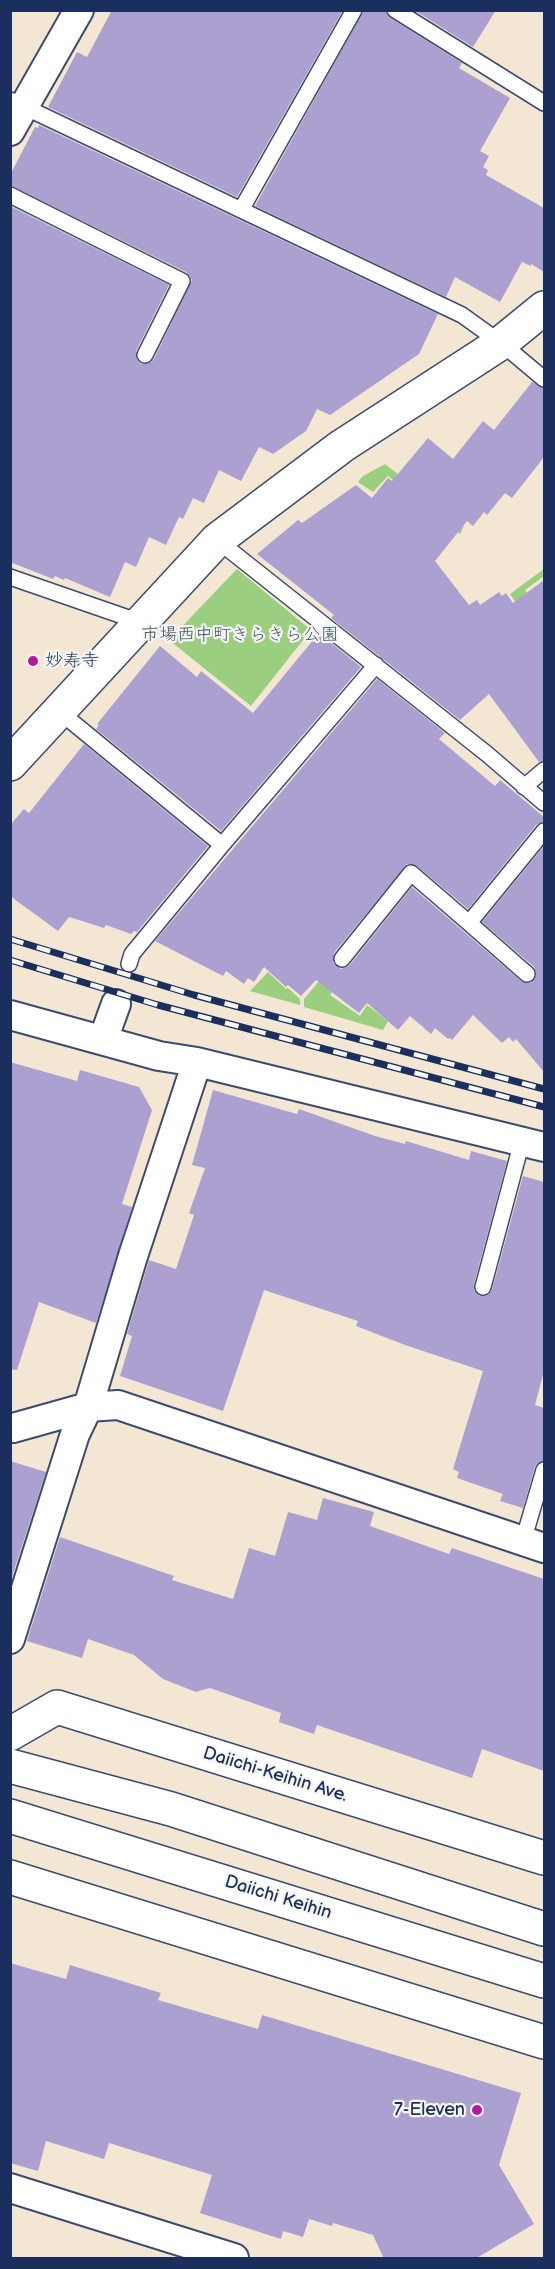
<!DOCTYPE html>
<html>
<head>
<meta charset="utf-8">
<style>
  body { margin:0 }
  #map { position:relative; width:555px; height:2269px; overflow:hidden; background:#f3e7d4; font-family:"Balsamiq Sans",sans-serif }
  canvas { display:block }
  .frame { position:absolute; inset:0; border:12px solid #1b2f5e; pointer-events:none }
</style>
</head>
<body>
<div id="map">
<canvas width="555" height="2269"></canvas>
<div class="frame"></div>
</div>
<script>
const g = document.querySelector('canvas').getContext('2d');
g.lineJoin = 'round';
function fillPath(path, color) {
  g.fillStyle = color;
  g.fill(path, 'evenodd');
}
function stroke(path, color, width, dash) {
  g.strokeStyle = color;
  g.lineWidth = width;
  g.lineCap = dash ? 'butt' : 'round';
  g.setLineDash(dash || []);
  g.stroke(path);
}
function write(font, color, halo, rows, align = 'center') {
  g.font = font + ' "Balsamiq Sans","Klee One",sans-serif';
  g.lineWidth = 4.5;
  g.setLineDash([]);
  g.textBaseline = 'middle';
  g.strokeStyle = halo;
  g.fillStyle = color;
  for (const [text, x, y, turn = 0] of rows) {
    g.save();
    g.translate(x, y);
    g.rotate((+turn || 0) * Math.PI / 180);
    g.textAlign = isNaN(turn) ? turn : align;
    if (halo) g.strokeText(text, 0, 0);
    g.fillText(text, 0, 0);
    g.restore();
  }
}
const green = new Path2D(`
  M 385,464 L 464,526 L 460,534 L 388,476 L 373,492 L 358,482 L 363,476 Z
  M 237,569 L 311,630 L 251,706 L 169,640 Z
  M 544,569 L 544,576 L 525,590 L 535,605 L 523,613 L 510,594 Z
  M 330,968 L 343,975 L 330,995 L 360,1016 L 367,1005 L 388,1021 L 383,1030 L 304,1007 L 304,999 Z
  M 268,972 L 286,989 L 288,988 L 300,999 L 300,1005 L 250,991 Z`);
const building = new Path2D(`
  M 112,10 L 343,10 L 237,197 L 48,107 L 77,52 L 87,57 Z
  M 364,10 L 385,10 L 390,18 L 462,63 L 459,68 L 510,98 L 480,151 L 489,156 L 483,167 L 488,170 L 486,175 L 544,208 L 544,272 L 531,264 L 531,266 L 522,262 L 500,302 L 455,277 L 446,297 L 255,206 Z
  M 414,10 L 496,10 L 473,47 Z
  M 39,125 L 438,314 L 419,354 L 330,415 L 317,409 L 306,431 L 273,454 L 259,447 L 241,481 L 219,470 L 204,503 L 193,498 L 183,519 L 179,517 L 166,545 L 149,537 L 136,567 L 125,562 L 110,597 L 65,578 L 64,580 L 55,576 L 53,579 L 10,562 L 10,206 L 169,285 L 136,351 L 137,360 L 141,364 L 150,363 L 154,359 L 192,280 L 186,272 L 10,185 L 10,175 L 35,127 L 38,128 Z
  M 532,382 L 544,388 L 544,457 L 512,498 L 505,493 L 487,515 L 484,512 L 473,526 L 467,521 L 435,561 L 469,605 L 477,600 L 480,605 L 499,592 L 502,596 L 506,593 L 513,603 L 544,580 L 544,761 L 539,762 L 489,694 L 460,720 L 331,618 L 334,615 L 257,554 L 298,520 L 302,523 L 356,485 L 372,498 L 388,478 L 392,481 L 428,438 L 453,459 L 483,421 L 494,430 Z
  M 319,633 L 361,667 L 221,831 L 96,729 L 99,725 L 97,724 L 160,646 L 197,677 L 201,671 L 253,713 Z
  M 377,679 L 445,733 L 439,739 L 495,786 L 500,780 L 544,817 L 544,821 L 536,825 L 468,909 L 417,866 L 407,864 L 334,953 L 333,963 L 341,969 L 349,966 L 412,887 L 521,981 L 531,983 L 536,976 L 534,967 L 482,922 L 544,846 L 544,1072 L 516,1039 L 513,1042 L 509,1037 L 502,1043 L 473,1015 L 452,1040 L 450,1038 L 448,1039 L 435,1028 L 431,1034 L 410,1016 L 398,1030 L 367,1003 L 359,1013 L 316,980 L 301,996 L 288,985 L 286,987 L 264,967 L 254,982 L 248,978 L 244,984 L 226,971 L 223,976 L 155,941 Z
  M 84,744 L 208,846 L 137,932 L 134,931 L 131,934 L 106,925 L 104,928 L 69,917 L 58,931 L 10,896 L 10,825 L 24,809 L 29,813 Z
  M 10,1062 L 77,1081 L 80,1070 L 139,1087 L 152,1110 L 122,1204 L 132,1207 L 96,1323 L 39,1302 L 17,1370 L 10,1369 Z
  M 213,1090 L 297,1114 L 299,1109 L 375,1136 L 405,1144 L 406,1141 L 469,1160 L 471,1151 L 507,1161 L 474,1284 L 474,1290 L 480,1296 L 486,1296 L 492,1290 L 523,1176 L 544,1182 L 544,1371 L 535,1405 L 544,1408 L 544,1461 L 538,1463 L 535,1467 L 523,1508 L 500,1501 L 503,1494 L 457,1478 L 459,1472 L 453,1469 L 483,1371 L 405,1345 L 356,1326 L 358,1321 L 264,1290 L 223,1411 L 120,1376 L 132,1336 L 127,1334 L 149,1260 L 176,1269 L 194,1215 L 189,1213 L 205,1168 L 192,1165 Z
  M 10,1461 L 46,1472 L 10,1583 Z
  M 323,1498 L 374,1512 L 370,1526 L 449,1554 L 452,1548 L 544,1579 L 544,1771 L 482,1749 L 472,1778 L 317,1725 L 314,1734 L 279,1722 L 281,1713 L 210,1688 L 196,1692 L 163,1679 L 134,1655 L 88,1639 L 82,1658 L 27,1641 L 60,1537 L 174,1576 L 172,1580 L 233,1599 L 249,1548 L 275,1556 L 288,1512 L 317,1520 Z
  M 10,1963 L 66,1979 L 70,1965 L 161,1993 L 158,2000 L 258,2029 L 262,2015 L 521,2093 L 499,2165 L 534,2224 L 475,2259 L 384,2259 L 373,2235 L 333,2223 L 332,2226 L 309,2219 L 303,2237 L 283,2231 L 281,2239 L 200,2213 L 212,2175 L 109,2143 L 104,2159 L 46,2141 L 38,2171 L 10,2163 Z`);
const service = new Path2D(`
  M 395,10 L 544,103
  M 10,100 L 462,315 L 501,343 L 544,379
  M 10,195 L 182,281 L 145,355
  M 241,210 L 354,10
  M 217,540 L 487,754 L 544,803
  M 10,577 L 140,622
  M 60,712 L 222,845
  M 524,787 L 544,770
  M 469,923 L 527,974
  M 342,959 L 411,873 L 469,923 L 544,831
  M 129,964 L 132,954 L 222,845 L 376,665
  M 483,1287 L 522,1141
  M 523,1541 L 544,1470`);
const minor = new Path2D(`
  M 10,131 L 79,10
  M 10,1015 L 159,1056 L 197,1062 L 544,1147
  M 103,1040 L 116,1004
  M 13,1428 L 88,1407 L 118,1405 L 544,1548
  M 10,1639 L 75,1434 L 88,1407 L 133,1256 L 197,1062
  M 10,2188 L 234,2258`);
const tertiary = new Path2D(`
  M 10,764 L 217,540 L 342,446 L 501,343 L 544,308`);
const trunk = new Path2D(`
  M 10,1734 L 57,1707 L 544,1858
  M 10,1766 L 171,1809 L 544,1929
  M 10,1816 L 544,1981
  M 10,1877 L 544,2042`);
const rail = new Path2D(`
  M 10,939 L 194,995 L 544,1089
  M 10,960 L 158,1005 L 544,1107`);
const markers = [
  [33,661,6,"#b5179e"],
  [477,2110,6,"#b5179e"]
];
const parkNames = [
  ["市場西中町きらきら公園",240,635]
];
const poiNames = [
  ["妙寿寺",45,661],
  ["7-Eleven",465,2110,"right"]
];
const streetNames = [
  ["Daiichi-Keihin Ave.",275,1775,17],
  ["Daiichi Keihin",278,1898,17]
];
fillPath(green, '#9bce7e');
fillPath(building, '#aca0d0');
stroke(service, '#3b4b70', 18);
stroke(minor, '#3b4b70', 32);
stroke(tertiary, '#3b4b70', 36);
stroke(trunk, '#3b4b70', 36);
stroke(service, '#fff', 15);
stroke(minor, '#fff', 28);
stroke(tertiary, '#fff', 33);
stroke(trunk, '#fff', 33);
stroke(rail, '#1b2f5e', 7);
stroke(rail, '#f6f6f2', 4.5, [14]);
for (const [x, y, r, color] of markers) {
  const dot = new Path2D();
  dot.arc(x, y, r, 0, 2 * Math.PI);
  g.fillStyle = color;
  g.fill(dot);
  stroke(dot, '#f6f6f2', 2);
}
write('18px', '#3b5766', '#f6f6f2', parkNames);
write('18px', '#1b2f5e', '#f6f6f2', poiNames, 'left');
write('18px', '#1b2f5e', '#f6f6f2', streetNames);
</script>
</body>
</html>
